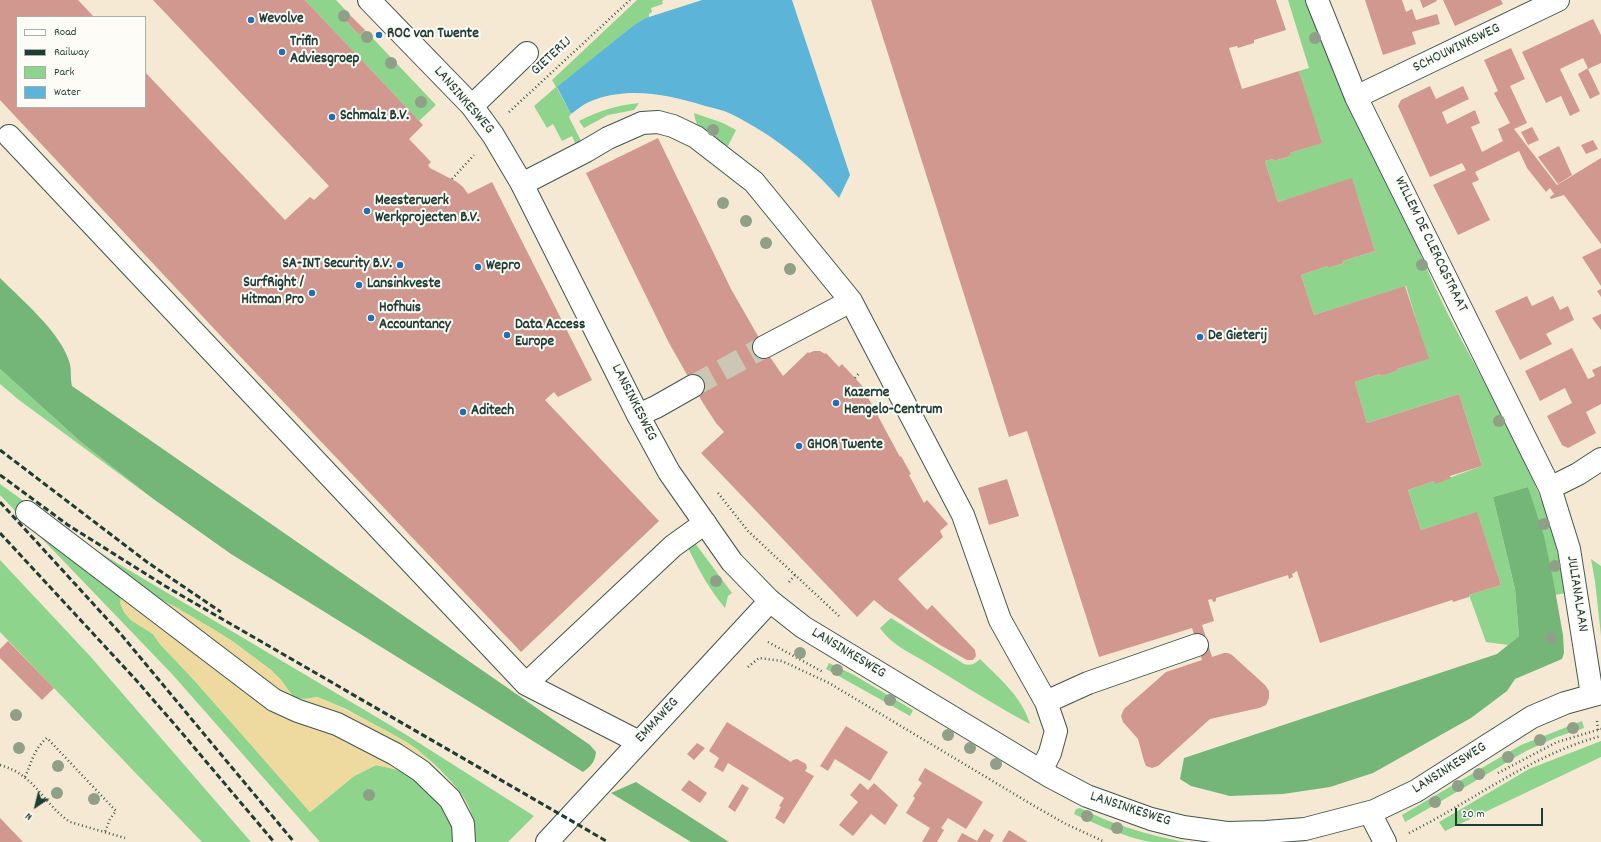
<!DOCTYPE html>
<html>
<head>
<meta charset="utf-8">
<style>
  body { margin:0 }
  #map { position:relative; width:1601px; height:842px; overflow:hidden; background:#f6e9d4; font-family:Dekko,sans-serif }
  canvas { display:block }
  .legend { position:absolute; left:16px; top:16px; width:130px; height:92px; box-sizing:border-box; background:#fdfcf7; border:1px solid #a4b0a9; margin:0; padding:5px 7px; list-style:none; font-size:12px; color:#1f3d34 }
  .legend li { display:flex; align-items:center; gap:8px; height:20px }
  .legend b { width:20px; border:1px solid #a4b0a9 }
  .north { position:absolute; left:16px; top:786px; width:40px; height:40px; -webkit-text-stroke:3px #fdfcf7; paint-order:stroke; rotate:215deg; font-size:11px; font-weight:700; line-height:16px; text-align:center; color:#1f3d34 }
  .north::after { content:''; display:block; margin:auto; width:14px; height:18px; background:#1f3d34; clip-path:polygon(50% 0,100% 100%,50% 72%,0 100%) }
  .scale { position:absolute; left:1455px; top:808px; width:88px; height:18px; box-sizing:border-box; border:2px solid #1f3d34; border-top:0; padding-left:5px; font-size:12px; line-height:14px; white-space:nowrap; color:#1f3d34; -webkit-text-stroke:3px #fdfcf7; paint-order:stroke }
</style>
</head>
<body>
<div id="map">
<canvas width="1601" height="842"></canvas>
<ul class="legend">
<li><b style="height:5px;background:#fff"></b>Road</li>
<li><b style="height:5px;background:#1f3d34"></b>Railway</li>
<li><b style="height:11px;background:#8fd48d"></b>Park</li>
<li><b style="height:11px;background:#5cb5d9"></b>Water</li>
</ul>
<div class="north">N</div>
<div class="scale">20 m</div>
</div>
<script>
const g = document.querySelector('canvas').getContext('2d');
g.lineJoin = 'round';
function fillPath(path, color) {
  g.fillStyle = color;
  g.fill(path, 'evenodd');
}
function stroke(path, color, width, dash) {
  g.strokeStyle = color;
  g.lineWidth = width;
  g.lineCap = dash ? 'butt' : 'round';
  g.setLineDash(dash || []);
  g.stroke(path);
}
function write(font, color, halo, rows, align = 'center') {
  g.font = font + ' Dekko,sans-serif';
  g.lineWidth = 4;
  g.setLineDash([]);
  g.textBaseline = 'middle';
  g.strokeStyle = halo;
  g.fillStyle = color;
  for (const [text, x, y, turn = 0] of rows) {
    g.save();
    g.translate(x, y);
    g.rotate((+turn || 0) * Math.PI / 180);
    g.textAlign = isNaN(turn) ? turn : align;
    if (halo) g.strokeText(text, 0, 0);
    g.fillText(text, 0, 0);
    g.restore();
  }
}
const green = new Path2D(`
  M 305,0 L 336,0 L 351,16 L 346,21 L 359,35 L 365,30 L 436,105 L 419,121 Z
  M 637,0 L 664,0 L 662,1 L 663,4 L 651,8 L 652,12 L 649,14 L 649,17 L 634,25 L 557,88 L 571,114 L 569,117 L 581,141 L 575,143 L 572,136 L 562,141 L 553,124 L 547,128 L 534,106 L 556,87 L 552,80 Z
  M 1288,0 L 1306,0 C 1332,73 1367,142 1401,211 C 1418,246 1432,283 1450,318 C 1480,376 1513,431 1538,492 C 1552,524 1559,559 1566,593 L 1555,595 L 1528,487 L 1493,497 L 1515,589 L 1519,636 L 1508,645 L 1486,642 L 1469,595 L 1501,585 L 1477,513 L 1421,530 L 1408,490 L 1434,481 L 1435,483 L 1482,466 L 1459,394 L 1367,423 L 1355,382 L 1380,374 L 1381,376 L 1397,371 L 1397,369 L 1428,359 L 1406,286 L 1314,315 L 1301,275 L 1327,266 L 1328,268 L 1344,263 L 1343,261 L 1375,251 L 1352,179 L 1278,202 L 1265,161 L 1273,159 L 1274,161 L 1290,156 L 1290,153 L 1321,143 L 1299,71 L 1309,68 Z
  M 639,103 L 634,110 L 608,115 L 584,128 L 579,121 C 598,111 618,105 639,103 Z
  M 694,113 L 723,123 L 736,130 L 728,146 C 709,139 697,134 694,113 Z
  M 0,369 L 82,443 L 152,498 L 19,400 L 0,384 Z
  M 0,484 L 61,528 L 112,560 L 405,734 L 534,816 L 508,842 L 476,842 C 474,828 473,812 465,800 C 455,782 426,755 408,743 L 346,709 L 317,697 L 305,699 L 294,698 L 281,680 L 271,670 L 232,641 L 208,626 L 120,602 L 124,612 L 131,620 L 153,634 L 160,644 L 195,681 L 310,812 L 354,776 L 376,765 L 408,772 L 452,814 L 454,842 L 320,842 L 172,674 L 0,495 Z
  M 695,543 L 732,593 L 728,596 L 725,608 C 709,589 699,570 688,548 Z
  M 1591,559 L 1601,566 L 1601,636 L 1595,581 Z
  M 0,560 L 90,656 L 251,842 L 202,842 L 0,632 Z
  M 891,618 L 964,664 C 971,666 975,664 980,659 C 1000,679 1022,697 1030,724 C 996,706 965,686 932,666 C 914,654 893,647 880,628 Z
  M 829,663 L 854,675 L 913,710 L 910,716 L 826,669 Z
  M 1582,721 L 1584,728 L 1557,737 L 1526,751 L 1443,800 L 1405,822 L 1402,815 L 1521,745 Z
  M 1601,741 L 1601,757 L 1445,831 L 1439,822 L 1529,769 Z
  M 1080,808 C 1113,825 1148,835 1185,842 C 1173,842 1161,842 1150,842 C 1124,837 1098,825 1074,814 L 1076,809 Z`);
const forest = new Path2D(`
  M 0,278 C 22,300 60,332 69,361 C 72,368 70,378 72,386 L 590,745 L 596,752 C 595,762 591,766 583,772 L 231,554 L 152,498 L 82,443 L 0,369 Z
  M 1528,487 L 1544,536 L 1553,579 L 1563,635 L 1564,653 L 1562,659 L 1515,679 L 1507,691 L 1471,718 L 1373,773 L 1330,787 L 1283,794 L 1230,796 L 1191,786 L 1180,779 L 1184,758 L 1497,654 L 1519,636 L 1515,589 L 1493,497 Z
  M 636,782 L 729,842 L 691,842 L 611,793 Z`);
const sand = new Path2D(`
  M 122,591 L 154,596 L 176,607 L 208,626 L 232,641 L 271,670 L 281,680 L 294,698 L 305,699 L 317,697 L 330,702 L 389,732 L 417,749 L 456,787 L 466,801 L 473,819 L 476,842 L 454,842 L 452,814 L 408,772 L 376,765 L 354,776 L 310,812 L 195,681 L 160,644 L 153,634 L 131,620 L 124,612 L 120,603 Z`);
const water = new Path2D(`
  M 702,0 L 792,0 L 850,175 L 839,198 C 809,163 772,134 731,114 C 723,110 713,108 705,106 C 667,94 626,86 589,102 C 582,105 577,110 571,114 L 557,87 L 634,25 L 646,18 Z`);
const building = new Path2D(`
  M 0,0 L 78,0 L 94,17 L 17,17 L 17,107 L 145,107 L 145,72 L 285,220 L 310,197 L 314,200 L 329,186 L 153,0 L 305,0 L 423,125 L 409,139 L 431,162 L 428,165 L 430,168 L 457,182 L 463,187 L 468,194 L 492,182 L 592,380 L 558,397 L 554,392 L 545,400 L 659,521 L 521,652 L 234,350 L 0,100 Z
  M 871,0 L 1276,0 L 1286,30 L 1254,40 L 1254,43 L 1238,48 L 1237,46 L 1229,48 L 1242,89 L 1299,71 L 1322,143 L 1290,153 L 1290,156 L 1274,161 L 1273,159 L 1265,161 L 1278,202 L 1352,178 L 1375,251 L 1343,261 L 1344,263 L 1328,268 L 1327,266 L 1301,275 L 1314,315 L 1405,286 L 1429,359 L 1397,369 L 1397,371 L 1381,376 L 1380,374 L 1355,382 L 1367,423 L 1459,394 L 1482,466 L 1450,476 L 1451,478 L 1435,484 L 1434,481 L 1408,490 L 1421,530 L 1477,512 L 1501,585 L 1469,595 L 1469,597 L 1453,602 L 1452,600 L 1320,643 L 1297,571 L 1292,574 L 1293,577 L 1289,579 L 1288,575 L 1216,598 L 1216,601 L 1213,602 L 1212,599 L 1208,600 L 1214,621 L 1202,625 L 1212,657 L 1224,653 L 1228,653 L 1232,655 L 1265,685 L 1269,691 L 1269,698 L 1266,705 L 1259,708 L 1210,719 L 1158,766 L 1152,768 L 1146,766 L 1144,761 L 1138,739 L 1123,722 L 1121,716 L 1124,709 L 1166,672 L 1202,660 L 1192,628 L 1099,657 L 1027,431 L 1009,437 Z
  M 1365,0 L 1402,0 L 1406,12 L 1412,9 L 1416,20 L 1437,14 L 1440,24 L 1412,32 L 1416,44 L 1383,55 Z
  M 1420,0 L 1436,0 L 1437,1 L 1423,8 Z
  M 1443,0 L 1501,0 L 1503,4 L 1455,26 Z
  M 351,16 L 365,30 L 359,35 L 346,21 Z
  M 1593,19 L 1601,35 L 1601,63 L 1588,69 L 1600,94 L 1590,99 L 1578,74 L 1588,68 L 1583,58 L 1560,69 L 1580,111 L 1570,116 L 1561,96 L 1546,103 L 1522,52 Z
  M 1511,48 L 1525,79 L 1510,86 L 1527,123 L 1514,129 L 1557,185 L 1601,158 L 1601,244 L 1564,195 L 1551,199 L 1550,197 L 1554,194 L 1550,188 L 1546,192 L 1527,168 L 1519,151 L 1475,172 L 1479,180 L 1472,183 L 1490,220 L 1458,235 L 1433,185 L 1466,170 L 1462,163 L 1430,177 L 1398,106 L 1401,100 L 1430,86 L 1436,99 L 1463,86 L 1469,99 L 1442,112 L 1447,124 L 1475,110 L 1480,123 L 1471,127 L 1482,152 L 1503,141 L 1498,129 L 1510,123 L 1494,93 L 1498,91 L 1484,60 Z
  M 1532,127 L 1539,140 L 1528,145 L 1521,132 Z
  M 658,138 L 731,289 L 770,357 L 783,376 L 808,352 L 809,353 L 814,351 L 820,351 L 825,354 L 826,353 L 839,367 L 842,364 L 865,389 L 864,390 L 900,457 L 901,456 L 911,474 L 909,475 L 924,503 L 927,500 L 948,524 L 940,531 L 943,537 L 898,579 L 927,610 L 932,605 L 975,650 L 976,656 L 973,660 L 967,660 L 940,645 L 886,610 L 874,600 L 857,617 L 701,453 L 724,432 L 716,423 L 703,403 L 669,343 L 586,173 Z
  M 1593,140 L 1598,149 L 1586,154 L 1581,145 Z
  M 1559,146 L 1572,175 L 1558,184 L 1538,157 Z
  M 1601,248 L 1601,286 L 1582,257 Z
  M 1601,289 L 1601,297 L 1597,291 Z
  M 1527,296 L 1532,306 L 1553,296 L 1560,310 L 1568,306 L 1574,320 L 1546,334 L 1552,344 L 1520,360 L 1495,311 Z
  M 1601,314 L 1601,330 L 1592,318 Z
  M 1572,348 L 1588,379 L 1595,376 L 1592,370 L 1601,366 L 1601,404 L 1586,412 L 1596,433 L 1568,448 L 1562,445 L 1547,416 L 1572,403 L 1565,388 L 1540,401 L 1525,371 Z
  M 1007,479 L 1019,516 L 989,525 L 978,488 Z
  M 8,641 L 54,688 L 42,700 L 0,658 L 0,649 Z
  M 727,722 L 791,762 L 793,760 L 797,759 L 806,764 L 807,768 L 805,771 L 814,776 L 784,824 L 775,818 L 781,807 L 779,806 L 784,798 L 728,763 L 723,772 L 714,767 L 719,758 L 709,751 Z
  M 846,726 L 888,752 L 870,781 L 835,759 L 828,771 L 820,766 Z
  M 697,743 L 705,748 L 694,760 L 687,754 Z
  M 925,768 L 983,802 L 966,829 L 948,818 L 941,828 L 944,830 L 937,842 L 922,842 L 930,828 L 906,813 L 915,798 L 913,796 L 922,783 L 918,780 Z
  M 689,780 L 707,793 L 700,803 L 681,790 Z
  M 860,783 L 868,790 L 874,783 L 898,805 L 885,825 L 871,814 L 853,836 L 839,825 L 858,802 L 850,795 Z
  M 742,784 L 749,788 L 735,812 L 728,807 Z
  M 0,818 L 2,820 L 23,842 L 0,842 Z
  M 984,829 L 994,835 L 990,842 L 957,842 L 962,833 L 977,841 Z
  M 1009,830 L 1028,842 L 1002,842 Z`);
const minorTunnel = new Path2D(`
  M 693,386 L 764,347`);
const path = new Path2D(`
  M 509,112 L 630,0
  M 452,179 L 474,155
  M 855,378 L 859,373
  M 718,493 L 748,531 L 839,616
  M 789,582 L 795,575
  M 768,642 L 823,672
  M 748,667 L 759,658 L 782,661 L 829,683 L 1036,807 L 1066,824 L 1105,842
  M 1597,721 L 1598,730
  M 0,765 C 36,775 43,804 70,822 L 125,838
  M 1498,773 L 1557,742 L 1601,729
  M 25,777 C 32,762 33,750 47,738 L 116,811 L 110,819 L 105,832
  M 1409,833 C 1473,801 1531,755 1601,736`);
const minor = new Path2D(`
  M 1317,0 L 1356,97 L 1550,488 L 1569,549 L 1592,695
  M 1356,97 L 1558,0
  M 472,106 L 527,53
  M 9,136 L 526,684 L 673,546 L 705,523
  M 522,184 L 586,151 L 608,138 L 642,123 L 658,122 L 673,126 L 696,137 L 754,182 L 851,301 L 963,515 L 1000,620 L 1046,702 L 1056,731 L 1050,753 L 1041,771
  M 764,347 L 851,301
  M 638,415 L 656,407 L 693,386
  M 1550,488 L 1578,474 L 1601,459
  M 27,512 L 274,700 L 298,711 L 337,724 L 395,754 L 421,771 L 450,799 L 463,824 L 464,842
  M 526,684 L 639,742
  M 1046,702 L 1088,683 L 1197,645
  M 1370,813 L 1385,842
  M 547,842 L 770,601`);
const major = new Path2D(`
  M 369,0 L 472,106 L 493,135 L 522,184 L 638,415 L 669,472 L 732,562 L 770,601 L 803,627 L 1051,777 L 1087,796 L 1151,819 L 1183,827 L 1227,833 L 1266,832 L 1305,829 L 1374,811 L 1416,791 L 1532,717 L 1565,703 L 1601,693`);
const rail = new Path2D(`
  M 0,450 L 147,562 L 221,612
  M 0,475 L 68,525 L 165,586 L 608,842
  M 0,502 L 119,632 L 294,842
  M 0,533 L 136,680 L 182,733 L 274,842`);
const trees = [
  [344,16],
  [367,37],
  [1315,38],
  [391,63],
  [421,102],
  [713,130],
  [723,203],
  [746,221],
  [766,243],
  [1422,265],
  [790,269],
  [1499,421],
  [1544,524],
  [1555,566],
  [716,581],
  [1551,638],
  [800,653],
  [837,670],
  [890,700],
  [16,715],
  [1573,728],
  [948,735],
  [1540,740],
  [19,748],
  [970,748],
  [1508,757],
  [996,764],
  [58,766],
  [1479,774],
  [1458,786],
  [57,793],
  [369,795],
  [94,799],
  [1435,802],
  [1087,816],
  [1117,828]
];
const markers = [
  [251,20,4,"#1f6fb2"],
  [379,35,4,"#1f6fb2"],
  [282,52,4,"#1f6fb2"],
  [332,117,4,"#1f6fb2"],
  [367,211,4,"#1f6fb2"],
  [400,265,4,"#1f6fb2"],
  [478,267,4,"#1f6fb2"],
  [359,285,4,"#1f6fb2"],
  [312,293,4,"#1f6fb2"],
  [371,318,4,"#1f6fb2"],
  [507,335,4,"#1f6fb2"],
  [1200,337,4,"#1f6fb2"],
  [836,403,4,"#1f6fb2"],
  [463,412,4,"#1f6fb2"],
  [799,446,4,"#1f6fb2"]
];
const poiNames = [
  ["Wevolve",259,20],
  ["ROC van Twente",387,35],
  ["Trifin",290,43],
  ["Adviesgroep",290,60],
  ["Schmalz B.V.",340,117],
  ["Meesterwerk",375,202],
  ["Werkprojecten B.V.",375,219],
  ["SA-INT Security B.V.",392,265,"right"],
  ["Wepro",486,267],
  ["SurfRight /",304,284,"right"],
  ["Hitman Pro",304,301,"right"],
  ["Lansinkveste",367,285],
  ["Hofhuis",379,309],
  ["Accountancy",379,326],
  ["Data Access",515,326],
  ["Europe",515,343],
  ["De Gieterij",1208,337],
  ["Kazerne",844,394],
  ["Hengelo-Centrum",844,411],
  ["Aditech",471,412],
  ["GHOR Twente",807,446]
];
const streetNames = [
  ["SCHOUWINKSWEG",1457,49,-26],
  ["GIETERIJ",552,57,-43],
  ["LANSINKESWEG",463,101,49],
  ["WILLEM DE CLERCQSTRAAT",1430,245,64],
  ["LANSINKESWEG",633,403,63],
  ["JULIANALAAN",1576,594,81],
  ["LANSINKESWEG",848,654,31],
  ["EMMAWEG",658,721,-47],
  ["LANSINKESWEG",1450,769,-32],
  ["LANSINKESWEG",1130,810,18]
];
fillPath(green, '#8fd48d');
fillPath(forest, '#73b678');
fillPath(sand, '#eeda9e');
fillPath(water, '#5cb5d9');
fillPath(building, '#d19890');
stroke(minorTunnel, '#cbc7b4', 22, [22, 11]);
stroke(minor, '#3f574c', 24);
stroke(major, '#3f574c', 24);
stroke(path, '#3f574c', 2.5, [1, 3]);
stroke(minor, '#fff', 22);
stroke(major, '#fff', 22);
stroke(rail, '#1f3d34', 3, [6, 3]);
g.fillStyle = '#8f9f88';
for (const [x, y] of trees) {
  g.beginPath();
  g.arc(x, y, 6, 0, 2 * Math.PI);
  g.fill();
}
for (const [x, y, r, color] of markers) {
  const dot = new Path2D();
  dot.arc(x, y, r, 0, 2 * Math.PI);
  g.fillStyle = color;
  g.fill(dot);
  stroke(dot, '#fdfcf7', 1.5);
}
write('bold 15px', '#1f3d34', '#fdfcf7', poiNames, 'left');
write('15px', '#1f3d34', '#fdfcf7', streetNames);
</script>
</body>
</html>
